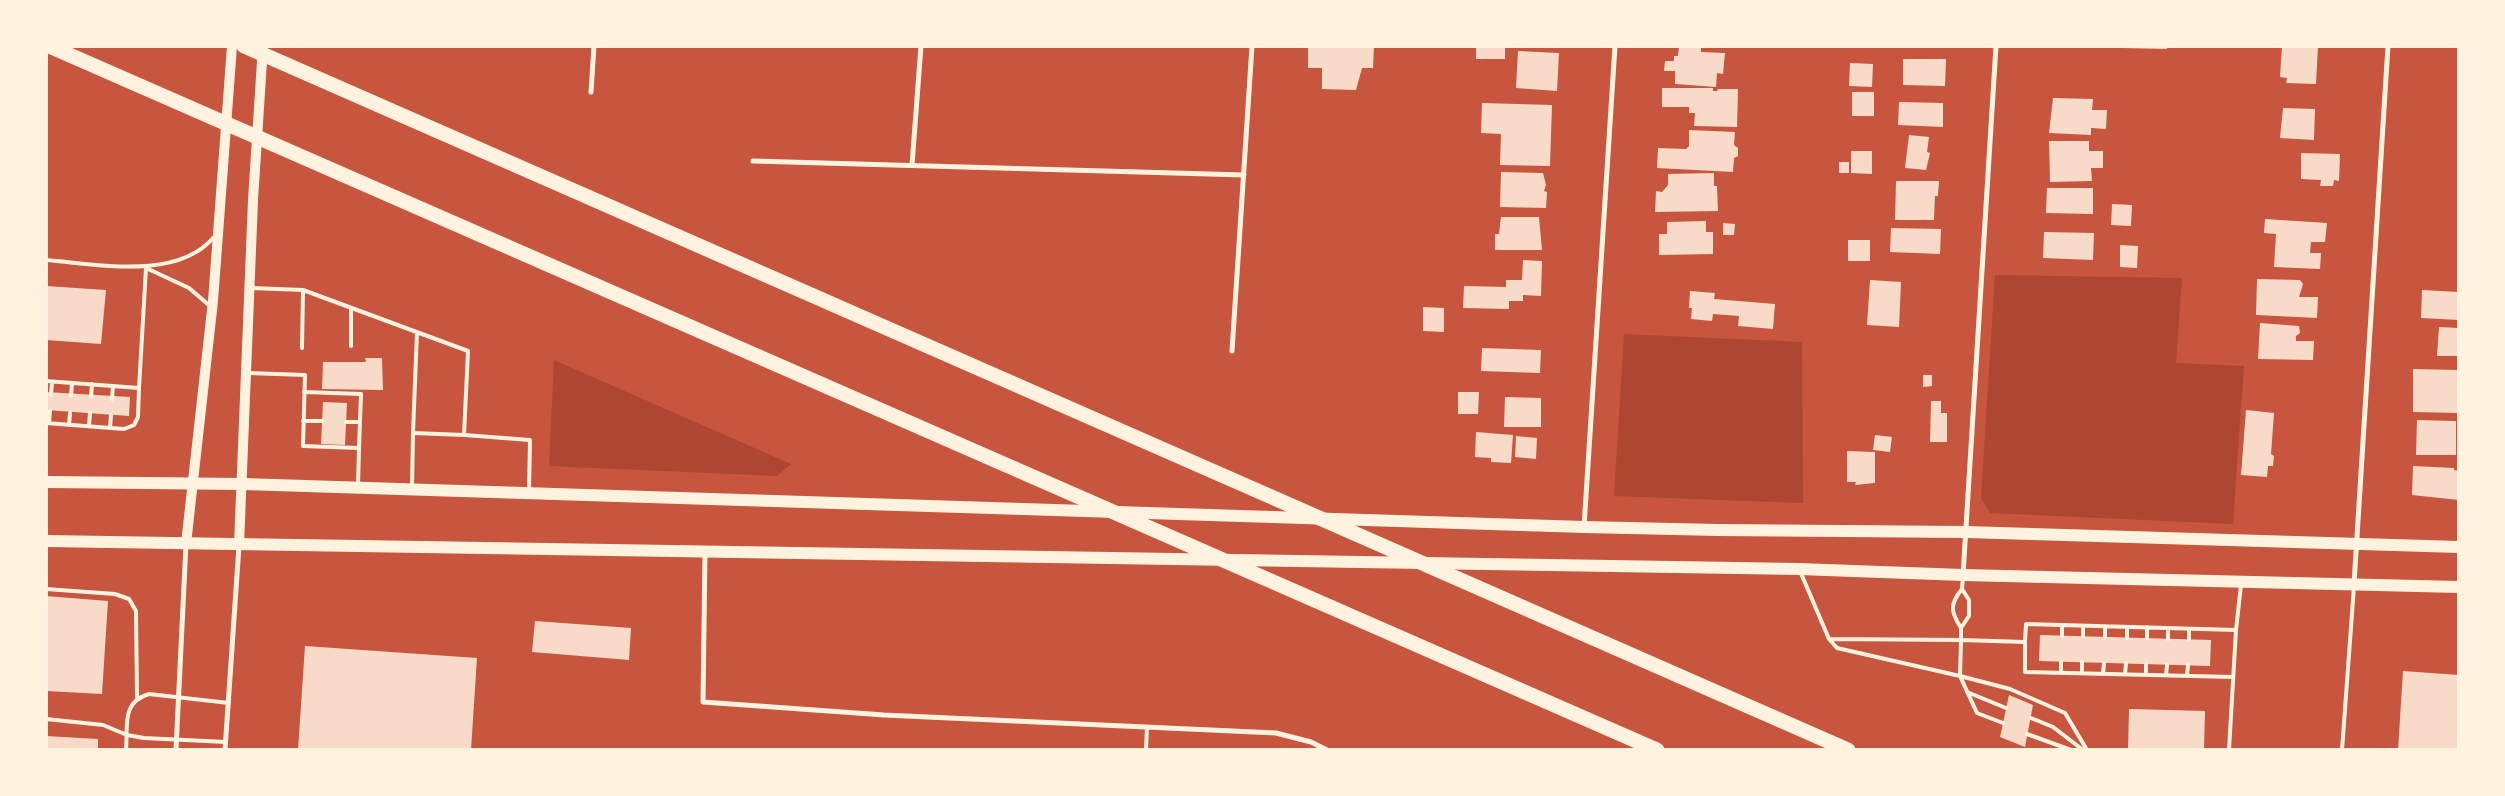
<!DOCTYPE html>
<html>
<head>
<meta charset="utf-8">
<style>
  body { margin:0 }
  #map { position:relative; width:2505px; height:796px; overflow:hidden; background:#c8553d; font-family:Spectral,serif }
  canvas { display:block }
  .frame { position:absolute; inset:0; border:48px solid #fff3e0; pointer-events:none }
</style>
</head>
<body>
<div id="map">
<canvas width="2505" height="796"></canvas>
<div class="frame"></div>
</div>
<script>
const g = document.querySelector('canvas').getContext('2d');
g.lineJoin = 'round';
function fillPath(path, color) {
  g.fillStyle = color;
  g.fill(path, 'evenodd');
}
function stroke(path, color, width, dash) {
  g.strokeStyle = color;
  g.lineWidth = width;
  g.lineCap = dash ? 'butt' : 'round';
  g.setLineDash(dash || []);
  g.stroke(path);
}
const green = new Path2D(`
  M 1995,275 L 2182,278 L 2176,363 L 2244,366 L 2233,524 L 1990,513 L 1981,498 Z
  M 1624,334 L 1802,342 L 1803,503 L 1614,496 Z
  M 554,360 L 791,464 L 777,476 L 549,466 Z`);
const building = new Path2D(`
  M 1308,46 L 1374,46 L 1373,68 L 1362,68 L 1356,90 L 1322,89 L 1322,68 L 1308,68 Z
  M 1476,46 L 1505,46 L 1505,59 L 1476,59 Z
  M 1679,46 L 1701,47 L 1701,52 L 1725,53 L 1723,74 L 1717,73 L 1716,87 L 1675,84 L 1675,71 L 1664,71 L 1665,61 L 1674,61 L 1674,56 L 1678,56 Z
  M 2122,46 L 2167,46 L 2167,49 L 2122,48 Z
  M 2282,46 L 2318,46 L 2316,84 L 2286,83 L 2287,78 L 2280,77 Z
  M 1518,51 L 1559,53 L 1557,91 L 1516,88 Z
  M 1903,59 L 1946,59 L 1945,86 L 1903,85 Z
  M 1850,63 L 1873,64 L 1872,87 L 1849,86 Z
  M 1662,88 L 1713,88 L 1713,91 L 1717,91 L 1718,89 L 1738,89 L 1737,127 L 1694,126 L 1695,113 L 1689,113 L 1689,107 L 1662,107 Z
  M 1852,92 L 1874,92 L 1874,116 L 1852,116 Z
  M 2053,98 L 2093,99 L 2092,110 L 2107,110 L 2106,129 L 2091,128 L 2091,135 L 2049,133 Z
  M 1899,102 L 1943,103 L 1943,127 L 1898,125 Z
  M 1482,103 L 1552,105 L 1550,166 L 1500,165 L 1501,134 L 1481,133 Z
  M 2283,108 L 2315,109 L 2314,140 L 2280,138 Z
  M 1689,130 L 1735,132 L 1734,145 L 1738,148 L 1738,156 L 1734,158 L 1733,172 L 1657,168 L 1658,148 L 1686,149 L 1689,146 Z
  M 1909,135 L 1929,137 L 1927,152 L 1930,153 L 1926,170 L 1905,168 Z
  M 2049,141 L 2089,141 L 2089,151 L 2103,151 L 2103,168 L 2091,168 L 2092,181 L 2050,182 Z
  M 1851,151 L 1872,151 L 1872,174 L 1851,173 Z
  M 2301,153 L 2340,154 L 2339,181 L 2334,180 L 2333,186 L 2320,186 L 2321,180 L 2301,179 Z
  M 1839,162 L 1849,162 L 1849,173 L 1839,173 Z
  M 1501,172 L 1543,173 L 1546,185 L 1544,191 L 1547,192 L 1546,208 L 1500,207 Z
  M 1714,173 L 1714,186 L 1717,186 L 1718,211 L 1655,212 L 1656,191 L 1662,192 L 1668,185 L 1668,174 Z
  M 1896,181 L 1939,181 L 1938,196 L 1935,196 L 1934,220 L 1895,220 Z
  M 2047,188 L 2093,188 L 2093,214 L 2046,213 Z
  M 2112,204 L 2132,205 L 2131,226 L 2111,225 Z
  M 1501,217 L 1539,217 L 1542,250 L 1495,250 L 1495,234 L 1499,234 Z
  M 2265,219 L 2327,223 L 2325,242 L 2311,242 L 2310,253 L 2321,253 L 2320,269 L 2274,267 L 2276,234 L 2264,233 Z
  M 1706,221 L 1706,232 L 1713,232 L 1713,254 L 1659,255 L 1659,234 L 1667,234 L 1667,222 Z
  M 1723,223 L 1735,224 L 1734,235 L 1723,235 Z
  M 1891,228 L 1941,229 L 1940,254 L 1890,252 Z
  M 2044,232 L 2094,233 L 2093,260 L 2043,258 Z
  M 1848,240 L 1870,240 L 1870,261 L 1848,261 Z
  M 2120,245 L 2138,246 L 2137,268 L 2120,267 Z
  M 1523,260 L 1542,261 L 1541,296 L 1523,295 L 1523,301 L 1509,301 L 1509,309 L 1463,308 L 1464,286 L 1506,287 L 1506,280 L 1522,280 Z
  M 2257,279 L 2300,280 L 2303,284 L 2299,297 L 2318,297 L 2317,318 L 2256,315 Z
  M 1870,280 L 1901,282 L 1899,327 L 1867,325 Z
  M 46,286 L 106,290 L 101,344 L 46,340 Z
  M 2422,290 L 2459,292 L 2459,320 L 2421,318 Z
  M 1690,291 L 1715,293 L 1714,299 L 1775,304 L 1773,329 L 1738,326 L 1739,316 L 1713,314 L 1712,321 L 1691,319 L 1692,308 L 1689,308 Z
  M 1423,307 L 1444,308 L 1444,332 L 1423,331 Z
  M 2260,323 L 2299,326 L 2300,333 L 2296,336 L 2296,341 L 2314,341 L 2313,360 L 2258,359 Z
  M 2439,327 L 2459,328 L 2459,356 L 2437,356 Z
  M 1482,348 L 1541,350 L 1540,373 L 1481,371 Z
  M 365,358 L 382,358 L 383,390 L 322,389 L 323,362 L 366,362 Z
  M 2413,369 L 2458,370 L 2458,413 L 2413,412 Z
  M 1923,375 L 1932,375 L 1932,386 L 1923,387 Z
  M 46,392 L 130,397 L 129,416 L 46,410 Z
  M 1458,392 L 1479,392 L 1478,414 L 1458,414 Z
  M 1505,397 L 1541,398 L 1541,427 L 1504,427 Z
  M 1931,401 L 1941,401 L 1941,413 L 1947,413 L 1947,442 L 1930,442 Z
  M 323,402 L 347,403 L 345,445 L 321,444 Z
  M 2246,410 L 2274,413 L 2271,454 L 2274,456 L 2273,466 L 2268,466 L 2267,477 L 2241,475 Z
  M 2417,420 L 2456,421 L 2456,455 L 2416,455 Z
  M 1476,432 L 1513,435 L 1511,463 L 1491,462 L 1491,458 L 1475,457 Z
  M 1875,435 L 1892,437 L 1890,452 L 1873,450 Z
  M 1516,436 L 1537,438 L 1536,459 L 1515,457 Z
  M 1847,451 L 1875,452 L 1875,483 L 1855,485 L 1856,482 L 1847,482 Z
  M 2413,466 L 2454,468 L 2454,470 L 2459,471 L 2459,500 L 2412,495 Z
  M 46,596 L 108,601 L 102,694 L 46,691 Z
  M 535,621 L 631,628 L 629,660 L 532,652 Z
  M 2040,635 L 2211,640 L 2210,666 L 2039,661 Z
  M 305,646 L 477,658 L 471,750 L 298,750 Z
  M 2403,671 L 2459,675 L 2459,750 L 2398,750 Z
  M 2009,695 L 2033,705 L 2025,747 L 2000,737 Z
  M 2129,709 L 2205,711 L 2204,750 L 2128,750 Z
  M 46,736 L 98,739 L 98,750 L 46,750 Z`);
const service = new Path2D(`
  M 46,260 C 97,264 177,281 214,237
  M 146,268 L 189,288 L 210,306
  M 251,288 L 303,290 L 468,351 L 464,435 L 530,440 L 529,492
  M 351,308 L 351,346
  M 417,332 L 413,433 L 464,435
  M 302,348 L 303,290
  M 248,373 L 305,375 L 303,446 L 359,448 L 358,486
  M 46,381 L 139,388 L 146,268
  M 304,392 L 361,394 L 359,448
  M 51,395 L 52,382
  M 71,396 L 72,383
  M 91,397 L 92,384
  M 112,399 L 113,386
  M 303,421 L 322,421
  M 346,422 L 360,422
  M 46,423 L 124,429 L 134,425 L 138,417 L 139,388
  M 49,423 L 50,411
  M 69,425 L 70,413
  M 89,426 L 90,413
  M 110,428 L 111,415
  M 412,488 L 413,433
  M 1800,571 L 1829,639 L 1837,648 L 1960,676 L 1977,713 L 2003,723
  M 1963,577 L 1962,589 L 1969,600 L 1969,616 L 1961,628 L 1961,640 L 2025,642 L 2026,624 L 2236,630
  M 46,589 L 115,594 L 129,599 L 136,611 L 137,697
  M 1961,628 C 1951,612 1949,605 1962,589
  M 2062,636 L 2062,625
  M 2083,636 L 2083,626
  M 2105,637 L 2105,626
  M 2127,638 L 2127,627
  M 2147,638 L 2147,627
  M 1829,639 L 1961,640 L 1960,676 L 2010,689 L 2065,713 L 2087,750
  M 2168,639 L 2168,628
  M 2189,639 L 2189,629
  M 2025,642 L 2025,672 L 2233,677
  M 2061,672 L 2061,662
  M 2082,673 L 2082,662
  M 2103,674 L 2104,663
  M 2125,674 L 2126,663
  M 2146,675 L 2146,664
  M 2166,675 L 2167,665
  M 2187,676 L 2188,665
  M 1967,692 L 2006,708
  M 2031,718 L 2053,727 L 2083,750
  M 46,719 L 103,725 L 127,735 L 144,738 L 226,742
  M 2027,734 L 2071,750
  M 126,750 C 128,726 121,702 149,694 L 229,703
  M 1146,750 L 1147,727
  M 2229,750 L 2236,630 L 2241,585
  M 2342,750 L 2354,586`);
const minor = new Path2D(`
  M 591,92 L 594,46
  M 753,161 L 1244,175
  M 912,165 L 921,46
  M 1232,351 L 1252,46
  M 1584,527 L 1615,46
  M 705,553 L 703,702 L 884,715 L 1276,733 L 1311,742 L 1327,750
  M 1963,575 L 1996,46
  M 2354,584 L 2388,46
  M 176,750 L 186,544
  M 225,750 L 239,546`);
const secondary = new Path2D(`
  M 186,544 L 213,301 L 232,46
  M 239,545 L 253,200 L 263,46`);
const primary = new Path2D(`
  M 46,482 L 243,484 L 1584,527 L 1718,530 L 1966,532 L 2459,547
  M 46,541 L 1799,569 L 1963,575 L 2459,587`);
const motorway = new Path2D(`
  M 49,46 L 1657,750
  M 244,46 L 1848,750`);
fillPath(green, '#ae4732');
fillPath(building, '#f7dbc8');
stroke(service, '#fff3e0', 4);
stroke(minor, '#fff3e0', 5);
stroke(secondary, '#fff3e0', 10);
stroke(primary, '#fff3e0', 12);
stroke(motorway, '#fff3e0', 15);
</script>
</body>
</html>
